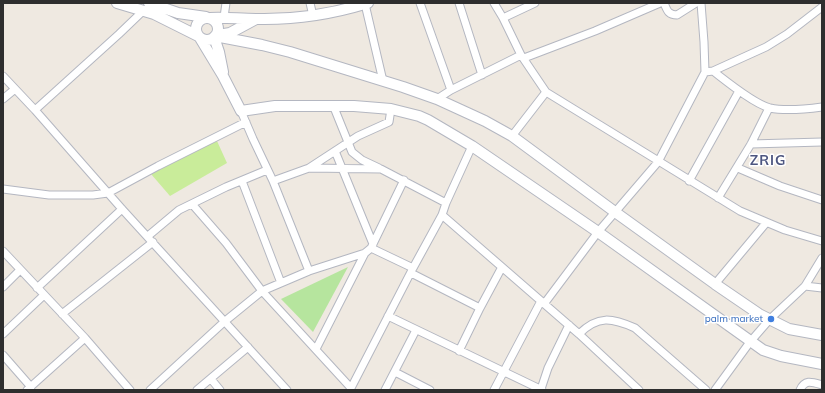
<!DOCTYPE html>
<html>
<head>
<meta charset="utf-8">
<style>
  body { margin:0 }
  #map { position:relative; width:825px; height:393px; overflow:hidden; background:#efe9e1; font-family:Mulish,sans-serif }
  canvas { display:block }
  .frame { position:absolute; inset:0; border:4px solid #2e2e2e; pointer-events:none }
</style>
</head>
<body>
<div id="map">
<canvas width="825" height="393"></canvas>
<div class="frame"></div>
</div>
<script>
const g = document.querySelector('canvas').getContext('2d');
g.lineJoin = 'round';
function fillPath(path, color) {
  g.fillStyle = color;
  g.fill(path, 'evenodd');
}
function stroke(path, color, width, dash) {
  g.strokeStyle = color;
  g.lineWidth = width;
  g.lineCap = dash ? 'butt' : 'round';
  g.setLineDash(dash || []);
  g.stroke(path);
}
function write(font, color, halo, rows, align = 'center') {
  g.font = font + ' Mulish,sans-serif';
  g.lineWidth = 3;
  g.setLineDash([]);
  g.textBaseline = 'middle';
  g.strokeStyle = halo;
  g.fillStyle = color;
  for (const [text, x, y, turn = 0] of rows) {
    g.save();
    g.translate(x, y);
    g.rotate((+turn || 0) * Math.PI / 180);
    g.textAlign = isNaN(turn) ? turn : align;
    if (halo) g.strokeText(text, 0, 0);
    g.fillText(text, 0, 0);
    g.restore();
  }
}
const green = new Path2D(`
  M 348,267 L 313,332 L 281,299 Z`);
const pitch = new Path2D(`
  M 217,141 L 227,163 L 170,196 L 151,174 L 158,168 Z`);
const street = new Path2D(`
  M 310,3 L 313,16
  M 420,3 L 451,90
  M 459,3 L 482,75
  M 494,3 L 503,18 L 521,55 L 546,92 L 740,211 L 785,230 L 822,241
  M 664,3 C 667,10 668,15 677,15 L 696,3
  M 365,4 L 383,81
  M 224,17 L 226,3
  M 503,18 L 535,3
  M 524,58 L 595,31 L 660,3
  M 713,71 C 726,81 754,104 770,108 C 784,111 807,109 822,107
  M 705,72 L 713,71 L 766,47 L 787,34 L 822,7
  M 3,76 L 35,110 L 122,209 L 287,390
  M 3,99 L 15,89
  M 437,99 L 451,90 L 521,55
  M 333,105 L 352,152 L 362,160 L 379,168
  M 35,110 L 119,34 L 144,10
  M 241,111 L 253,139 L 273,181 L 309,271
  M 512,136 L 546,92
  M 751,144 L 822,142
  M 335,151 L 373,244
  M 309,168 L 358,136 L 389,122 L 391,109
  M 738,168 L 780,186 L 822,200
  M 242,181 L 281,283
  M 273,181 L 309,168 L 381,169 L 446,203
  M 689,181 L 739,91
  M 3,189 L 49,195 L 93,195 L 108,193 L 158,166 L 246,122
  M 718,198 L 751,144 L 769,108
  M 192,204 L 226,243 L 262,291 L 351,388
  M 442,215 L 579,334 L 639,390
  M 148,236 L 179,210 L 226,187 L 267,170
  M 371,248 L 413,268
  M 3,251 L 85,338 L 130,390
  M 411,273 L 480,308 L 459,351
  M 715,284 L 766,223
  M 805,286 L 822,288
  M 3,287 L 20,270
  M 37,288 L 122,209
  M 544,304 L 598,232 L 658,162 L 705,72 L 704,42 L 701,3
  M 480,308 L 502,267
  M 62,314 L 153,242
  M 388,316 L 542,390
  M 3,334 L 44,295
  M 579,334 C 598,315 612,318 635,328 L 706,390
  M 316,349 L 365,253
  M 3,355 L 31,387
  M 395,372 L 430,390
  M 211,379 L 220,390
  M 541,389 L 548,368 L 569,325
  M 27,390 L 85,338
  M 150,390 L 224,322 L 262,291 L 309,271 L 365,253 L 371,248 L 404,180
  M 197,390 L 248,347
  M 350,390 L 413,268 L 442,215 L 446,203 L 472,146
  M 385,390 L 416,330
  M 494,390 L 541,301
  M 715,390 L 750,342 L 770,319 L 805,286 L 822,258
  M 800,390 C 805,379 812,382 822,385`);
const secondary = new Path2D(`
  M 117,3 L 154,14 L 198,36
  M 149,3 L 178,13 L 206,17
  M196 29a11 11 0 1 1 22 0a11 11 0 1 1-22 0Z
  M 210,18 C 225,17 240,19 256,19 C 293,20 332,14 368,3
  M 218,35 L 230,33 L 256,19
  M 215,36 L 262,45 L 290,52 L 403,87 L 437,99 L 485,121 L 512,136 L 615,212 L 715,284 L 759,314 L 789,329 L 822,335
  M 214,37 L 219,52 L 223,72
  M 200,38 L 223,76 L 241,111 L 275,106 L 354,106 L 391,109 L 419,116 L 428,120 L 472,146 L 598,232 L 763,350 L 781,356 L 822,364`);
const markers = [
  [771,319,4,"#3f7fe0"]
];
const shopNames = [
  ["palm market",763,319]
];
const districtNames = [
  ["ZRIG",768,161]
];
fillPath(green, '#b6e59e');
fillPath(pitch, '#c9ec9a');
stroke(street, '#b4b7c1', 9);
stroke(secondary, '#b4b7c1', 12);
stroke(street, '#fff', 7);
stroke(secondary, '#fff', 10);
for (const [x, y, r, color] of markers) {
  const dot = new Path2D();
  dot.arc(x, y, r, 0, 2 * Math.PI);
  g.fillStyle = color;
  g.fill(dot);
  stroke(dot, '#fff', 1.5);
}
write('10px', '#366cbe', '#fff', shopNames, 'right');
g.letterSpacing = '1px';
write('bold 14px', '#4d5680', '#fff', districtNames);
g.letterSpacing = '0px';
</script>
</body>
</html>
